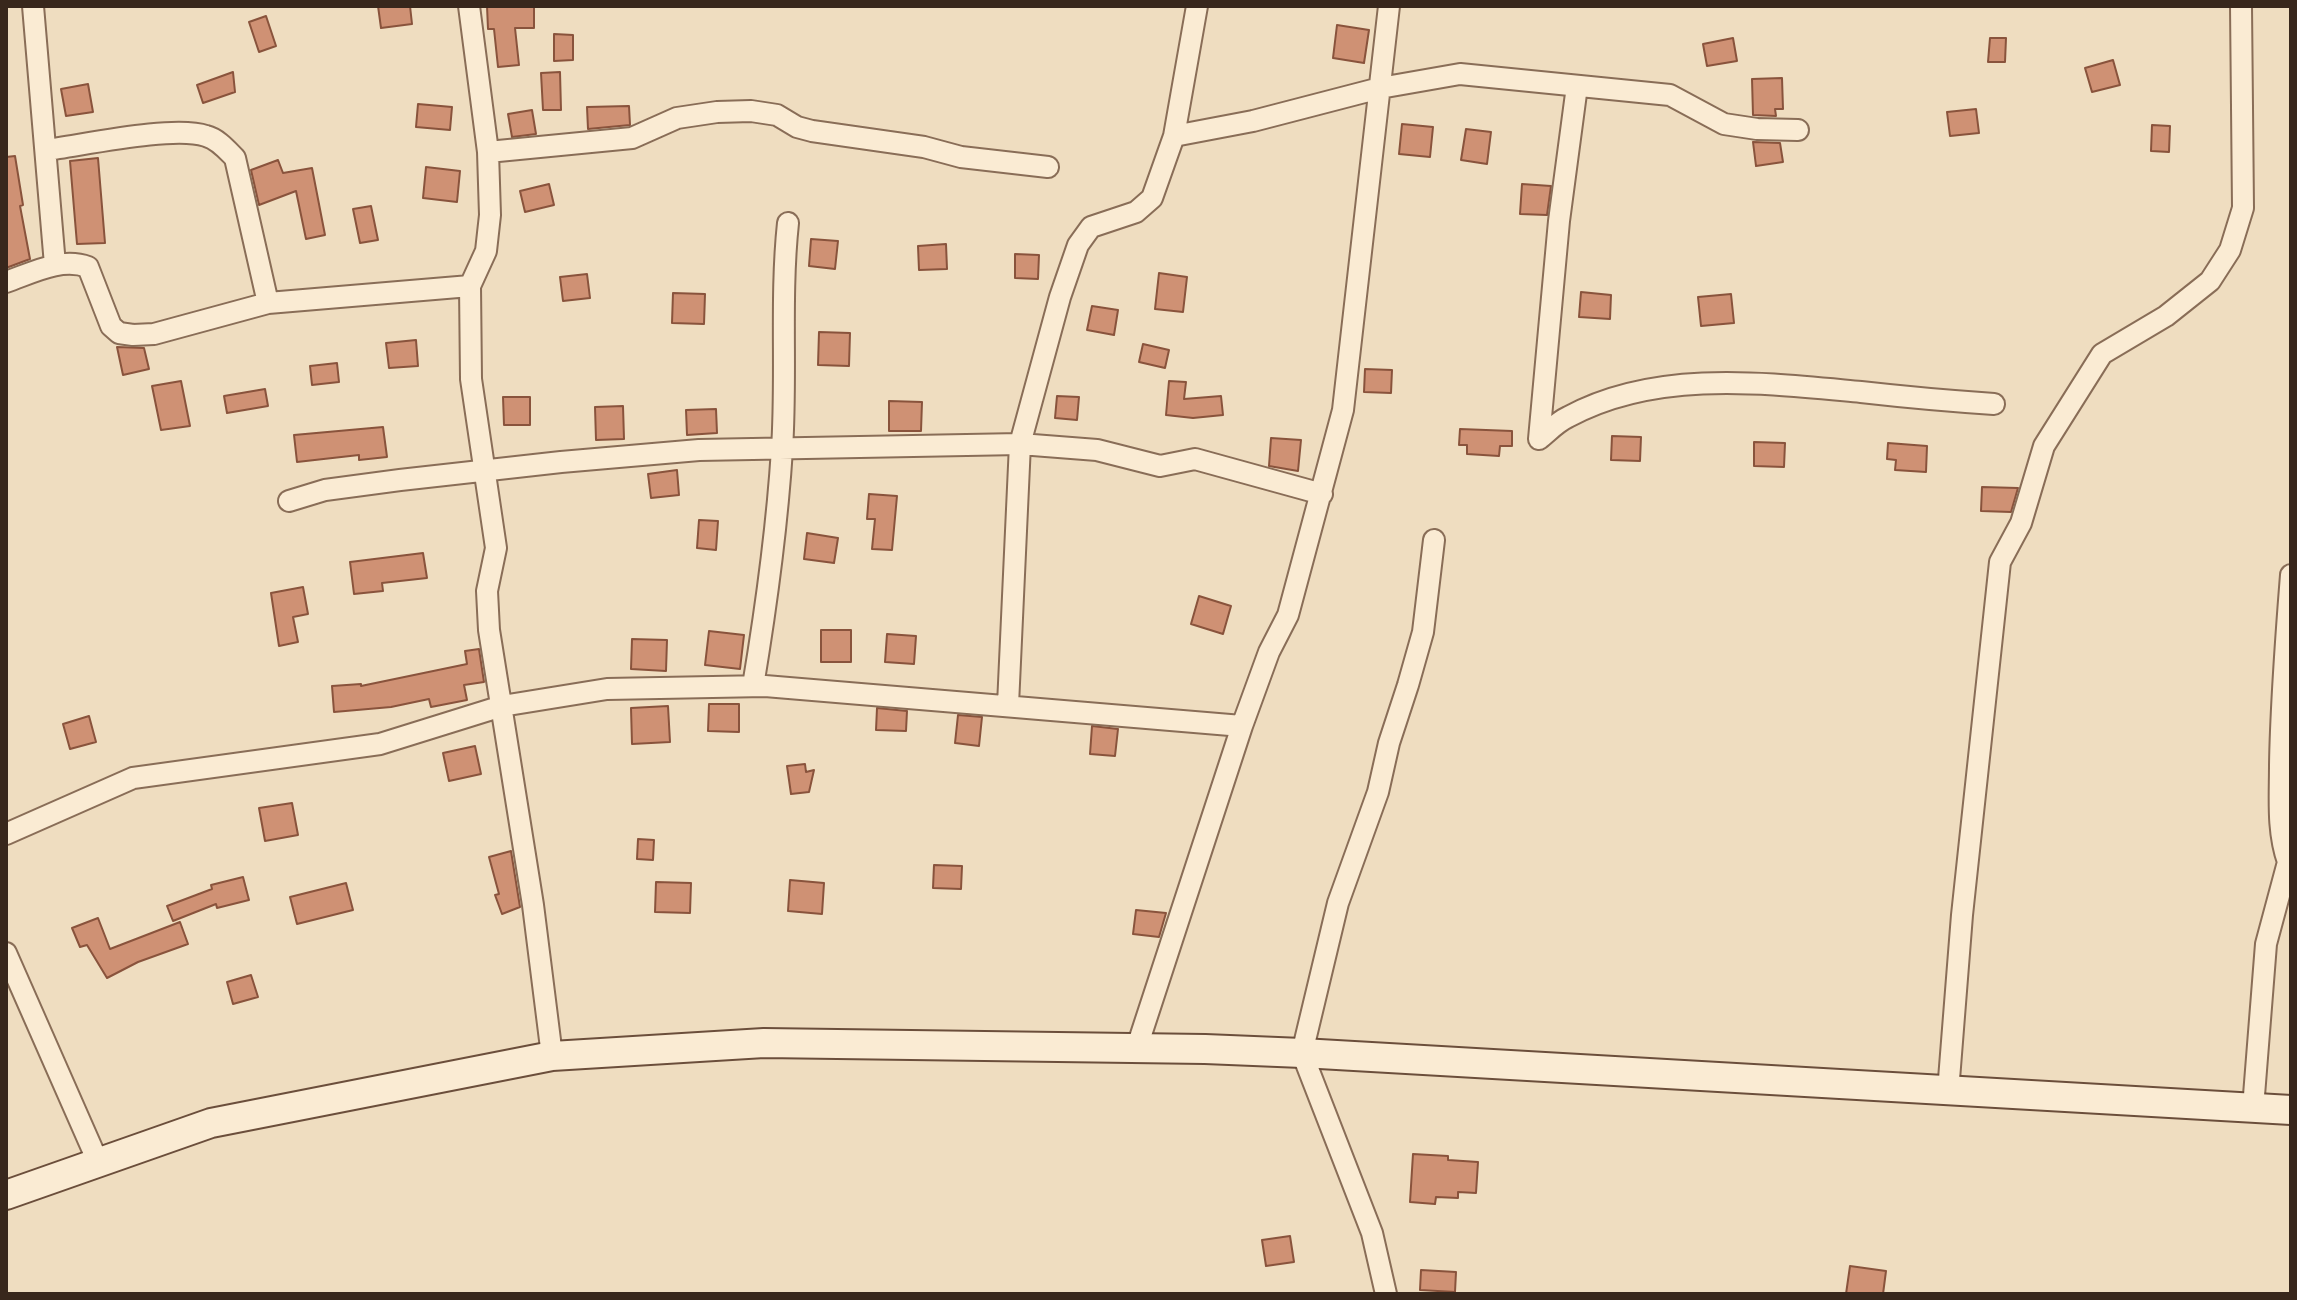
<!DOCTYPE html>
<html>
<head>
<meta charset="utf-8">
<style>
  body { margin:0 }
  #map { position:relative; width:2297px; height:1300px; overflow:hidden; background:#efddc0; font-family:"Zilla Slab",serif }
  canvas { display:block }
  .frame { position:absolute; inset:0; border:8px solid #38271c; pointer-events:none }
</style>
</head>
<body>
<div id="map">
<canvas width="2297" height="1300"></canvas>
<div class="frame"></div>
</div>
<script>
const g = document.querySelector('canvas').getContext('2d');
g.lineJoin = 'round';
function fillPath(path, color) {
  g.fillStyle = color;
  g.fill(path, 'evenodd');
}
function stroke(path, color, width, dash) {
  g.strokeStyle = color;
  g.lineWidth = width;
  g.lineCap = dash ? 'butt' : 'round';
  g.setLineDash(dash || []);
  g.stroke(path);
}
const building = new Path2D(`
  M 378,6 L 410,6 L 412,24 L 381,28 Z
  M 487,6 L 534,6 L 534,28 L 515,28 L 519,65 L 498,67 L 494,29 L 488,29 Z
  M 266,16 L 276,46 L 259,52 L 249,22 Z
  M 1337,25 L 1369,30 L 1364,63 L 1333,58 Z
  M 554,34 L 573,35 L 573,60 L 554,61 Z
  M 1733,38 L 1737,61 L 1707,66 L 1703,44 Z
  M 1990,38 L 2006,38 L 2005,62 L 1988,62 Z
  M 2113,60 L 2120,85 L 2092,92 L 2085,68 Z
  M 233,72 L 235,92 L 203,103 L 197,85 Z
  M 560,72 L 561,110 L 543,110 L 541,73 Z
  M 1782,78 L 1783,109 L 1775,109 L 1776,116 L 1753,115 L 1752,79 Z
  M 88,84 L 93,112 L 66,116 L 61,89 Z
  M 418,104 L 452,107 L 450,130 L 416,127 Z
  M 629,106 L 630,125 L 588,129 L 587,107 Z
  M 1976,109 L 1979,133 L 1950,136 L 1947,112 Z
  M 532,110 L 536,134 L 512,137 L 508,114 Z
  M 1402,124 L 1433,127 L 1430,157 L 1399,154 Z
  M 2152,125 L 2170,126 L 2169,152 L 2151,151 Z
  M 1466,129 L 1491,132 L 1487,164 L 1461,160 Z
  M 1753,142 L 1780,143 L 1783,162 L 1756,166 Z
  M 15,156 L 23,205 L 20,206 L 30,259 L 6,268 L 6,157 Z
  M 98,158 L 105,243 L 77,244 L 70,161 Z
  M 278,160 L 283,173 L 312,168 L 325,235 L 306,239 L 296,191 L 259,205 L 251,170 Z
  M 426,167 L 460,171 L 457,202 L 423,198 Z
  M 549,184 L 554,205 L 525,212 L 520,191 Z
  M 1522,184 L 1551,186 L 1547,215 L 1520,214 Z
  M 371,206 L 378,240 L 360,243 L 353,209 Z
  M 811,239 L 838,241 L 835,269 L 809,266 Z
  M 946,244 L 947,269 L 919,270 L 918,246 Z
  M 1015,254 L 1039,255 L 1038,279 L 1015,278 Z
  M 1159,273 L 1187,277 L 1183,312 L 1155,309 Z
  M 587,274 L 590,298 L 563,301 L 560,277 Z
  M 1581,292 L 1611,295 L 1610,319 L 1579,317 Z
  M 673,293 L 705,294 L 704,324 L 672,323 Z
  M 1731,294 L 1734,323 L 1701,326 L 1698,297 Z
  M 1092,306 L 1118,310 L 1114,335 L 1087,330 Z
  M 819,332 L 850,333 L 849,366 L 818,365 Z
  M 416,340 L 418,366 L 389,368 L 386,343 Z
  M 1143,344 L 1169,350 L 1165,368 L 1139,362 Z
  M 117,347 L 144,348 L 149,369 L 123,375 Z
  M 337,363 L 339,382 L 312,385 L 310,366 Z
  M 1365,369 L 1392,370 L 1391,393 L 1364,392 Z
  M 181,381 L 190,426 L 161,430 L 152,386 Z
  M 1169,381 L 1186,382 L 1184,399 L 1221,396 L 1223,415 L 1193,418 L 1166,415 Z
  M 265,389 L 268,406 L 227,413 L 224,396 Z
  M 1057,396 L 1079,397 L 1077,420 L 1055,418 Z
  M 503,397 L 530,397 L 530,425 L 504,425 Z
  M 889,401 L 922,402 L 921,431 L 889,431 Z
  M 623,406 L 624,439 L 596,440 L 595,407 Z
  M 716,409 L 717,433 L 687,435 L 686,410 Z
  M 383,427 L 387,457 L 359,460 L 359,455 L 297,462 L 294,435 Z
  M 1460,429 L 1512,431 L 1512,446 L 1500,446 L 1499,456 L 1467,454 L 1467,445 L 1459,445 Z
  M 1612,436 L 1641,437 L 1640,461 L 1611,460 Z
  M 1271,438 L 1301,440 L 1298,471 L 1269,466 Z
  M 1754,442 L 1785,443 L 1784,467 L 1754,466 Z
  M 1888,443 L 1927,446 L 1926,472 L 1895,470 L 1896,460 L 1887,459 Z
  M 677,470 L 679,495 L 651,498 L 648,474 Z
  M 1982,487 L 2018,488 L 2011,512 L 1981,511 Z
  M 869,494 L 897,496 L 892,550 L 872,549 L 875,519 L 867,519 Z
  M 699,520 L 718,521 L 716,550 L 697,548 Z
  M 807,533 L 838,538 L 834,563 L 804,559 Z
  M 423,553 L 427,578 L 382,583 L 383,591 L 354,594 L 350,562 Z
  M 303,587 L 308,614 L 293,617 L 298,642 L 279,646 L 271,593 Z
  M 1199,596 L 1231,606 L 1223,634 L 1191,624 Z
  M 821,630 L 851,630 L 851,662 L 821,662 Z
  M 709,631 L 744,635 L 740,669 L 705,665 Z
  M 887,634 L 916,636 L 914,664 L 885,662 Z
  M 632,639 L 667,640 L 666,671 L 631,669 Z
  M 479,649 L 484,682 L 464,685 L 467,700 L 431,707 L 429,699 L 391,707 L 334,712 L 332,686 L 361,684 L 361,686 L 467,664 L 465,651 Z
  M 709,704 L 739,704 L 739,732 L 708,731 Z
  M 668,706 L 670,742 L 632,744 L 631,708 Z
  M 877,708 L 907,711 L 906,731 L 876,730 Z
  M 958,715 L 982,717 L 979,746 L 955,743 Z
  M 89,716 L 96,742 L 70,749 L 63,724 Z
  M 1092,726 L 1118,729 L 1115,756 L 1090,754 Z
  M 475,746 L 481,774 L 449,781 L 443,753 Z
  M 805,764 L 806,772 L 814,770 L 809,792 L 791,794 L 787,766 Z
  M 292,803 L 298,835 L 265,841 L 259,808 Z
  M 638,839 L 654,840 L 653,860 L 637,859 Z
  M 511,851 L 520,907 L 502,914 L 495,895 L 499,894 L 489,857 Z
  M 934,865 L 962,866 L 961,889 L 933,888 Z
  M 243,877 L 249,900 L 217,908 L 216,904 L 173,921 L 167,906 L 212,889 L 211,885 Z
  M 790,880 L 824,883 L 822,914 L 788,911 Z
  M 656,882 L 691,883 L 690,913 L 655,912 Z
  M 346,883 L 353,910 L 297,924 L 290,897 Z
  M 1136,910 L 1166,913 L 1159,937 L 1133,934 Z
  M 98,918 L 110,949 L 180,922 L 188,944 L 138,962 L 107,978 L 87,945 L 80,947 L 72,928 Z
  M 251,975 L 258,997 L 233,1004 L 227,982 Z
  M 1413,1154 L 1448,1156 L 1448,1160 L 1478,1162 L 1476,1193 L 1458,1192 L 1458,1198 L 1436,1197 L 1435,1204 L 1410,1202 Z
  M 1290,1236 L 1294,1262 L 1266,1266 L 1262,1240 Z
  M 1850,1266 L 1886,1271 L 1883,1294 L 1846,1294 Z
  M 1421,1270 L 1456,1272 L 1455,1292 L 1420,1290 Z`);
const minor = new Path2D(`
  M 33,6 L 55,265
  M 469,6 L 488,152 L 490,215 L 486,251 L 470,286 L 471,379 L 496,548 L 487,591 L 489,630 L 533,905 L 552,1056
  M 1174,136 L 1253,121 L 1380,88 L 1460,74 L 1670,95 L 1724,124 L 1757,129 L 1798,130
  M 46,150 C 84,145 174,125 206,136 C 218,139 227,150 235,158 L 268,303
  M 488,152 L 632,138 L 677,118 L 717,112 L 751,111 L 777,115 L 797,127 L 812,131 L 924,147 L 961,157 L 1048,167
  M 6,282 C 32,273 61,257 88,267 L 111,326 L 119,333 L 133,335 L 154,334 L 268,303 L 470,286
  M 1539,439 C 1548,432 1557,422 1568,417 C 1656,369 1765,383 1861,392 C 1905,397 1950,401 1994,404
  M 1539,439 L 1559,221 L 1577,86
  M 289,501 L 325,490 L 400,480 L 561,462 L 699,450 L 1020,444 L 1097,450 L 1160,466 L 1195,459 L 1322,494
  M 753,686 C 766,608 777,529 782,449 C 787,374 780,298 788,223
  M 1008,705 L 1020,444 L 1060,297 L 1078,245 L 1091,227 L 1136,212 L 1152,198 L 1174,136 L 1197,6
  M 6,834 L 133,778 L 380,744 L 502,706 L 607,689 L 765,686 L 1242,726
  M 6,953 L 98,1162
  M 1136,1050 L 1242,726 L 1269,652 L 1288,615 L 1343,410 L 1389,6
  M 1948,1092 L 1962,915 L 2000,562 L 2021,523 L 2044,446 L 2102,354 L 2166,316 L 2210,281 L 2230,250 L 2243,208 L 2241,6
  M 2253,1108 L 2266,944 L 2288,862 C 2277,831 2280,798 2280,765 C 2281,701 2286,638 2291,575
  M 1386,1294 L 1372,1233 L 1302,1053 L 1338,903 L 1378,792 L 1389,743 L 1408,685 L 1423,632 L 1434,540`);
const secondary = new Path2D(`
  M 6,1195 L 211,1123 L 552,1056 L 764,1043 L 1205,1049 L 1302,1053 L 2291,1110`);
fillPath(building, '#cf9174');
stroke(building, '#89533c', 2);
stroke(minor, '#896d57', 24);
stroke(secondary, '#6b4e3b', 32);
stroke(minor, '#faebd3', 20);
stroke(secondary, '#faebd3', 28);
</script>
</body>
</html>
